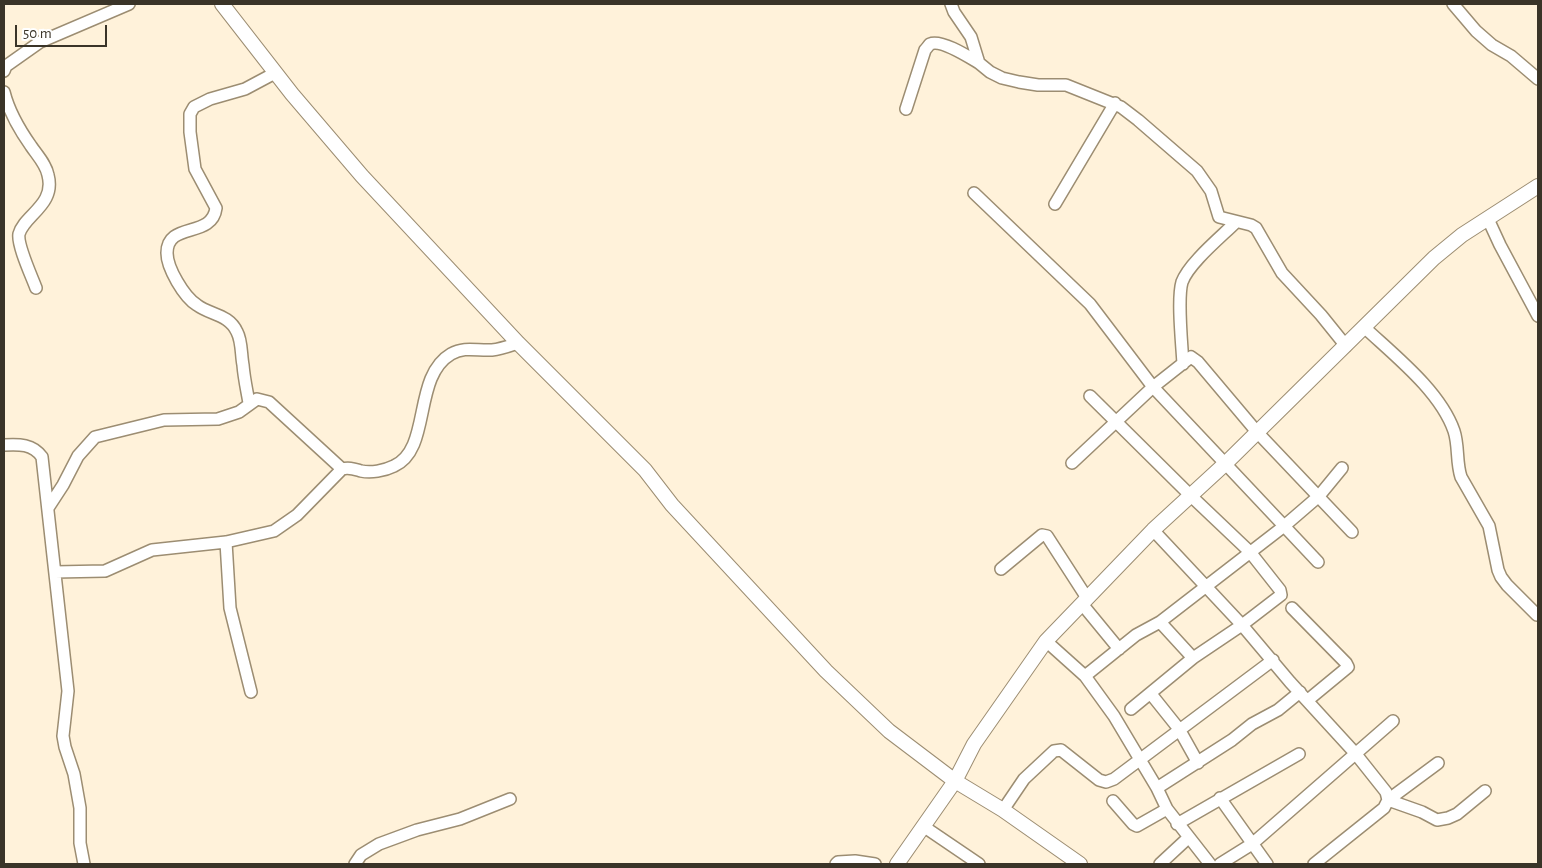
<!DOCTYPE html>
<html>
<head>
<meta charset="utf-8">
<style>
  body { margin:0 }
  #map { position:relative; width:1542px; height:868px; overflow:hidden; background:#fff2da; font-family:"Alegreya Sans",sans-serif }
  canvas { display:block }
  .frame { position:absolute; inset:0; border:5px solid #3a3428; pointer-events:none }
  .scale { position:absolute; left:15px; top:25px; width:92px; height:22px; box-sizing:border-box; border:2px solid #3a3428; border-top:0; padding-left:6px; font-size:15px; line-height:18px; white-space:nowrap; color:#3a3428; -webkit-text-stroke:4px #fff; paint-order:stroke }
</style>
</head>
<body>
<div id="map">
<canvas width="1542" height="868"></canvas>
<div class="frame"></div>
<div class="scale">50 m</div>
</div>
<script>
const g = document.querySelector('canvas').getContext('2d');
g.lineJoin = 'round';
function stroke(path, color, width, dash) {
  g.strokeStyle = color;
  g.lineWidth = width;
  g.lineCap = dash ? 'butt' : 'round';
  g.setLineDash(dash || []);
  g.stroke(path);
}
const minor = new Path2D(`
  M 951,4 L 954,12 L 971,37 L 979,63 L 990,72 L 1002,78 L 1019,82 L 1038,85 L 1066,85 L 1121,107 L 1138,120 L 1197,171 L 1211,191 L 1219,217 L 1251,225 L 1256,228 L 1282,273 L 1321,315 L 1346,346
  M 1453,4 L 1476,31 L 1492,45 L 1511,56 L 1538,79
  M 4,71 L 6,66 L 40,42 L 129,4
  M 4,92 C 9,112 19,129 31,146 C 37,155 46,164 48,175 C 56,205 24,215 19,234 C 17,245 32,277 36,288
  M 906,109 L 925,50 C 926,49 929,45 930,44 C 941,39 969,57 979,63
  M 974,193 L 1090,304 L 1153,387 L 1318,562
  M 1055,204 L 1115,103
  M 1488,219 L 1500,245 L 1538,316
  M 1364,327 C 1395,356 1440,391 1454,431 C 1459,446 1456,462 1461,477 L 1489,526 L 1498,570 L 1501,577 L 1507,585 L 1537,615
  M 1183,364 C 1182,345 1177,299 1182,282 C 1189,263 1221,237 1236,222
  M 1090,396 L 1190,495 L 1250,552 L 1280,590 L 1281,595 L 1242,625 L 1193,658 L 1131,709
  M 249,403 C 247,391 244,378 243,365 C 241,355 242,341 237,332 C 229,314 210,315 197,305 C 184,297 167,268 167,253 C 167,221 212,239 216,208 L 195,169 L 190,132 L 190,114 L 194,107 L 210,99 L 245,89 L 275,73
  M 4,445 C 19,444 33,444 42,457 L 68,691 L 63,736 L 65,747 L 74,774 L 80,808 L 80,843 L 84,864
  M 1072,463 L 1153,387 L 1191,357 L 1198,362 L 1257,432 L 1352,532
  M 48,508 L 63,485 L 78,456 L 95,437 L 164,420 L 218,419 L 239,412 L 257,399 L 269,402 L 342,469
  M 1153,530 L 1242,625 L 1290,682 L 1355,753 L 1386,792 L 1388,800 L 1384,808 L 1314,864
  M 226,542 L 230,608 L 251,692
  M 1001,569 L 1042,535 L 1047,536 L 1087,598
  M 55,572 L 105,571 L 152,550 L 226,542 L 274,531 L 297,515 L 342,469 C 349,467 354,469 361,471 C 371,473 384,471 394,466 C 432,449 412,377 451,354 C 465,346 477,351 492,350 C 502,349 509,346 518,343
  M 1082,604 L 1119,649
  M 1292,608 L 1346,663 L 1348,667 L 1308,700
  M 1160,622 L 1193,658
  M 1046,641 L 1085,676 L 1114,716 L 1157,788 L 1167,809 L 1210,864
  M 1085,676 L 1136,635 L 1160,622 L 1283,527 L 1319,496 L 1342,468
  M 1151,694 L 1179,729 L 1198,763
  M 1157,788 L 1232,740 L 1252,724 L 1278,710 L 1300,692
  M 1220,798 L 1267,864
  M 1388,800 L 1422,812 L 1437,820 L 1448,818 L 1457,814 L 1485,791
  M 1388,800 L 1438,763
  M 1113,801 L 1133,824 L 1137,826 L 1167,809
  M 1003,810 L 1024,779 L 1054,751 L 1061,750 L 1099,780 L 1106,782 L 1114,779 L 1273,660
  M 1177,824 L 1299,754
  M 923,826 L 979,864
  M 355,864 L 361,855 L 379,844 L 417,830 L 460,819 L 510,799
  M 836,864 L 838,862 L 855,861 L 875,864
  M 1160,864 L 1188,838
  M 1220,864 L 1252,844 L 1393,721`);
const tertiary = new Path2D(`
  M 222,4 L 292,94 L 362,176 L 518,343 L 645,470 L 672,505 L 826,671 L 889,731 L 955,781 L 1003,810 L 1080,864
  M 897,864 L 955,781 L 974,744 L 1046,641 L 1153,530 L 1226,463 L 1434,258 L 1462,235 L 1538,186`);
stroke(minor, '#9c8d72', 14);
stroke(tertiary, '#9c8d72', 16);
stroke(minor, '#fff', 11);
stroke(tertiary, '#fff', 14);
</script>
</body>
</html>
